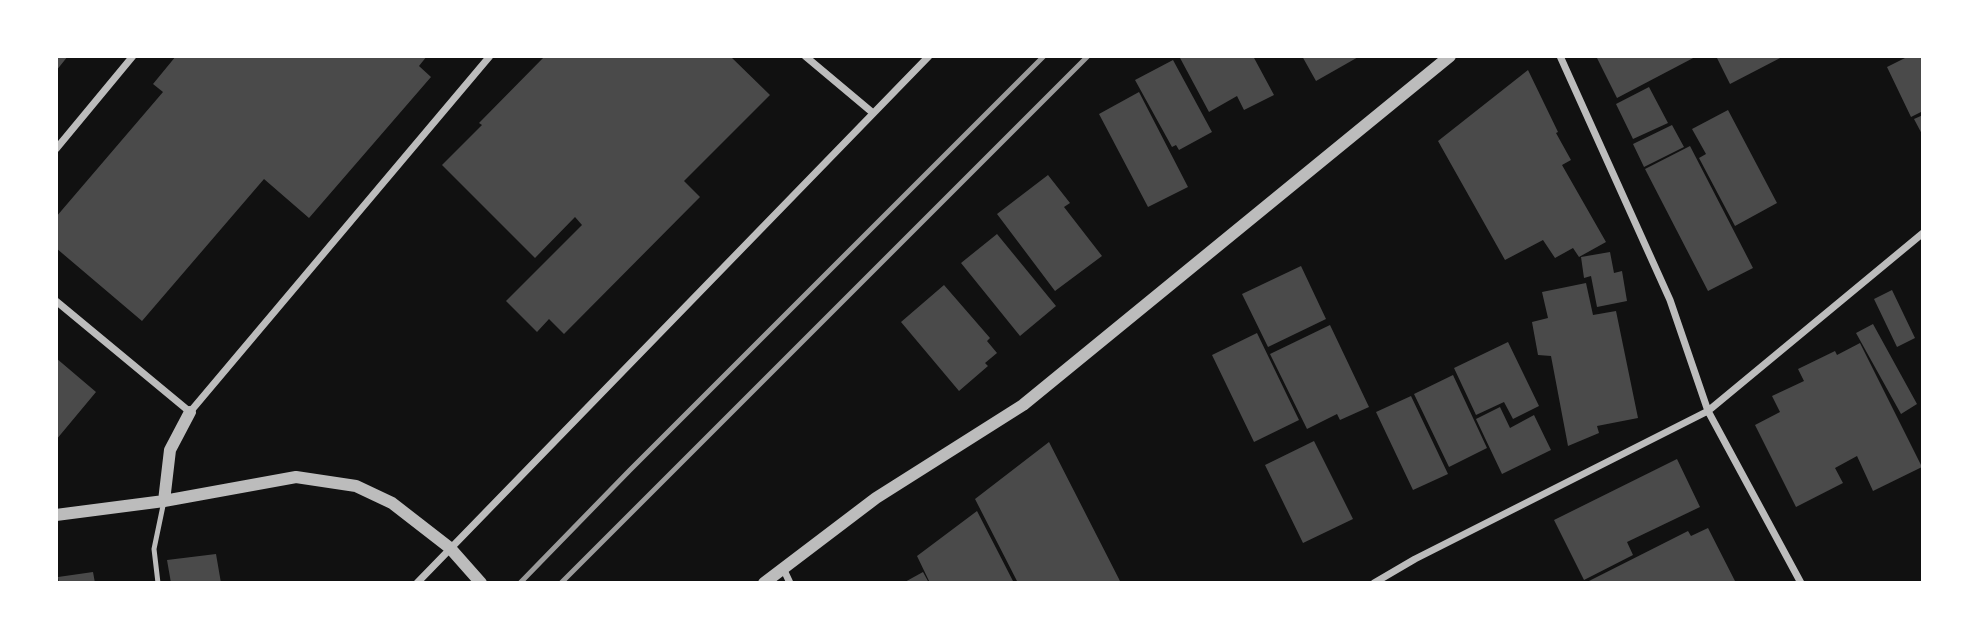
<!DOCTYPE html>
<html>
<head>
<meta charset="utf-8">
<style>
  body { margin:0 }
  #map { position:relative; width:1979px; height:639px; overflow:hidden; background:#111; font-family:"Zilla Slab",serif }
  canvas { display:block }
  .frame { position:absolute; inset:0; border:58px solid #fff; pointer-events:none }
</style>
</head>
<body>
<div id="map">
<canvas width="1979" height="639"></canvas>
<div class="frame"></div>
</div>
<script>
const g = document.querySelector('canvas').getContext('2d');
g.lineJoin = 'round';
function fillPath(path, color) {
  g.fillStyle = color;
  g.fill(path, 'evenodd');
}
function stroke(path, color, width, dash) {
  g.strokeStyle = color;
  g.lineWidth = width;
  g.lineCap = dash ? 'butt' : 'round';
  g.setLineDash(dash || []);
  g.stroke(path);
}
const building = new Path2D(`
  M 56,56 L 68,56 L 56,71 Z
  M 176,56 L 427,56 L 419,66 L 431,77 L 309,218 L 264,179 L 142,321 L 56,248 L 56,217 L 163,92 L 153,84 Z
  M 545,56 L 730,56 L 770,95 L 684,181 L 700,197 L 564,334 L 549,319 L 537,332 L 506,301 L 582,225 L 575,217 L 535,258 L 442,165 L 482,125 L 479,123 Z
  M 1179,56 L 1253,56 L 1274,95 L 1244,110 L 1237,96 L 1209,112 Z
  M 1302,56 L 1360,56 L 1316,81 Z
  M 1596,56 L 1697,56 L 1617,98 Z
  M 1716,56 L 1784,56 L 1730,84 Z
  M 1909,56 L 1923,56 L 1923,111 L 1911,117 L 1887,67 Z
  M 1173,60 L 1212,132 L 1179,150 L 1176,145 L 1172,147 L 1135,80 Z
  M 1528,70 L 1558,132 L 1556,133 L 1571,160 L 1562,165 L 1606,242 L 1579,257 L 1573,248 L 1555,258 L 1543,240 L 1505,260 L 1438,141 Z
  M 1649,87 L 1668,123 L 1633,139 L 1616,104 Z
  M 1139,92 L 1188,187 L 1148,207 L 1099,114 Z
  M 1728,110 L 1777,203 L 1735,226 L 1699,158 L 1706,154 L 1692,129 Z
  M 1923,115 L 1923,136 L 1914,119 Z
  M 1672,125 L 1684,147 L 1644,167 L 1633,144 Z
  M 1690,146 L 1753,268 L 1708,291 L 1645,169 Z
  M 1048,175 L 1070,203 L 1064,207 L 1102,256 L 1055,291 L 997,214 Z
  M 997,234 L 1056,306 L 1020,336 L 961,263 Z
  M 1610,252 L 1614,273 L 1622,271 L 1627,301 L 1597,307 L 1591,276 L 1584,278 L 1581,257 Z
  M 1301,266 L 1326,319 L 1268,347 L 1242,294 Z
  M 1586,283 L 1593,315 L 1616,311 L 1638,418 L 1597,426 L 1599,433 L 1568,446 L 1551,356 L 1538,355 L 1532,322 L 1548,318 L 1542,292 Z
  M 944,285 L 990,338 L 987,341 L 997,353 L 985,363 L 988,366 L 959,391 L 901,322 Z
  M 1892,290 L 1915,338 L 1897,347 L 1874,299 Z
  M 1873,324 L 1917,404 L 1901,414 L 1856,333 Z
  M 1330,325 L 1369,407 L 1340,420 L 1337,414 L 1307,429 L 1270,354 Z
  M 1257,333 L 1299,420 L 1254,442 L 1212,355 Z
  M 1508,342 L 1539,406 L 1513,419 L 1504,402 L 1476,415 L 1454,368 Z
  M 1860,343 L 1922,467 L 1873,491 L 1857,456 L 1835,468 L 1843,483 L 1796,507 L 1755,425 L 1780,412 L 1772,396 L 1804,381 L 1798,369 L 1835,351 L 1837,355 Z
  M 56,358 L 96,392 L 56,440 Z
  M 1453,375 L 1487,448 L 1449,467 L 1414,394 Z
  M 1411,396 L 1448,474 L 1413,490 L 1376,412 Z
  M 1500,407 L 1510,428 L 1534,415 L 1551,450 L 1502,474 L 1476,419 Z
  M 1314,441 L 1353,519 L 1303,543 L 1265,465 Z
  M 1049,442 L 1121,583 L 1018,583 L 975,499 Z
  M 1677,459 L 1700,507 L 1627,542 L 1633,555 L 1584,580 L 1554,520 Z
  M 977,511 L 1014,583 L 930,583 L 917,556 Z
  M 1708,528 L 1736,583 L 1585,583 L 1688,531 L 1691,536 Z
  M 216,554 L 221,583 L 171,583 L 167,560 Z
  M 93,572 L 95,583 L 59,583 L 58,577 Z
  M 923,572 L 929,583 L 903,583 Z`);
const service = new Path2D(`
  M 158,583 L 154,549 L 164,501`);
const minor = new Path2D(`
  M 805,56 L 873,113
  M 1560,56 L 1670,300 L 1708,411 L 1801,583
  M 56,149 L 133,56
  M 56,301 L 190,412 L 490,56
  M 783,568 L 790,583
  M 417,583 L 929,56
  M 1374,583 L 1415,559 L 1708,411 L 1923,233`);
const tertiary = new Path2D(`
  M 164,501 L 170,450 L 190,412
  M 56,515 L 164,501 L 296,477 L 356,486 L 392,503 L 450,548 L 481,583
  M 764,583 L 876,498 L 1023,405 L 1450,56`);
const rail = new Path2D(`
  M 520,583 L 630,470 L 1044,56
  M 561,583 L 1088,56`);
fillPath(building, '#4a4a4a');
stroke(service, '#bcbcbc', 5);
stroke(minor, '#bcbcbc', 7);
stroke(tertiary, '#bcbcbc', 12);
stroke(rail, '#9a9a9a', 5);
</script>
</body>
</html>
